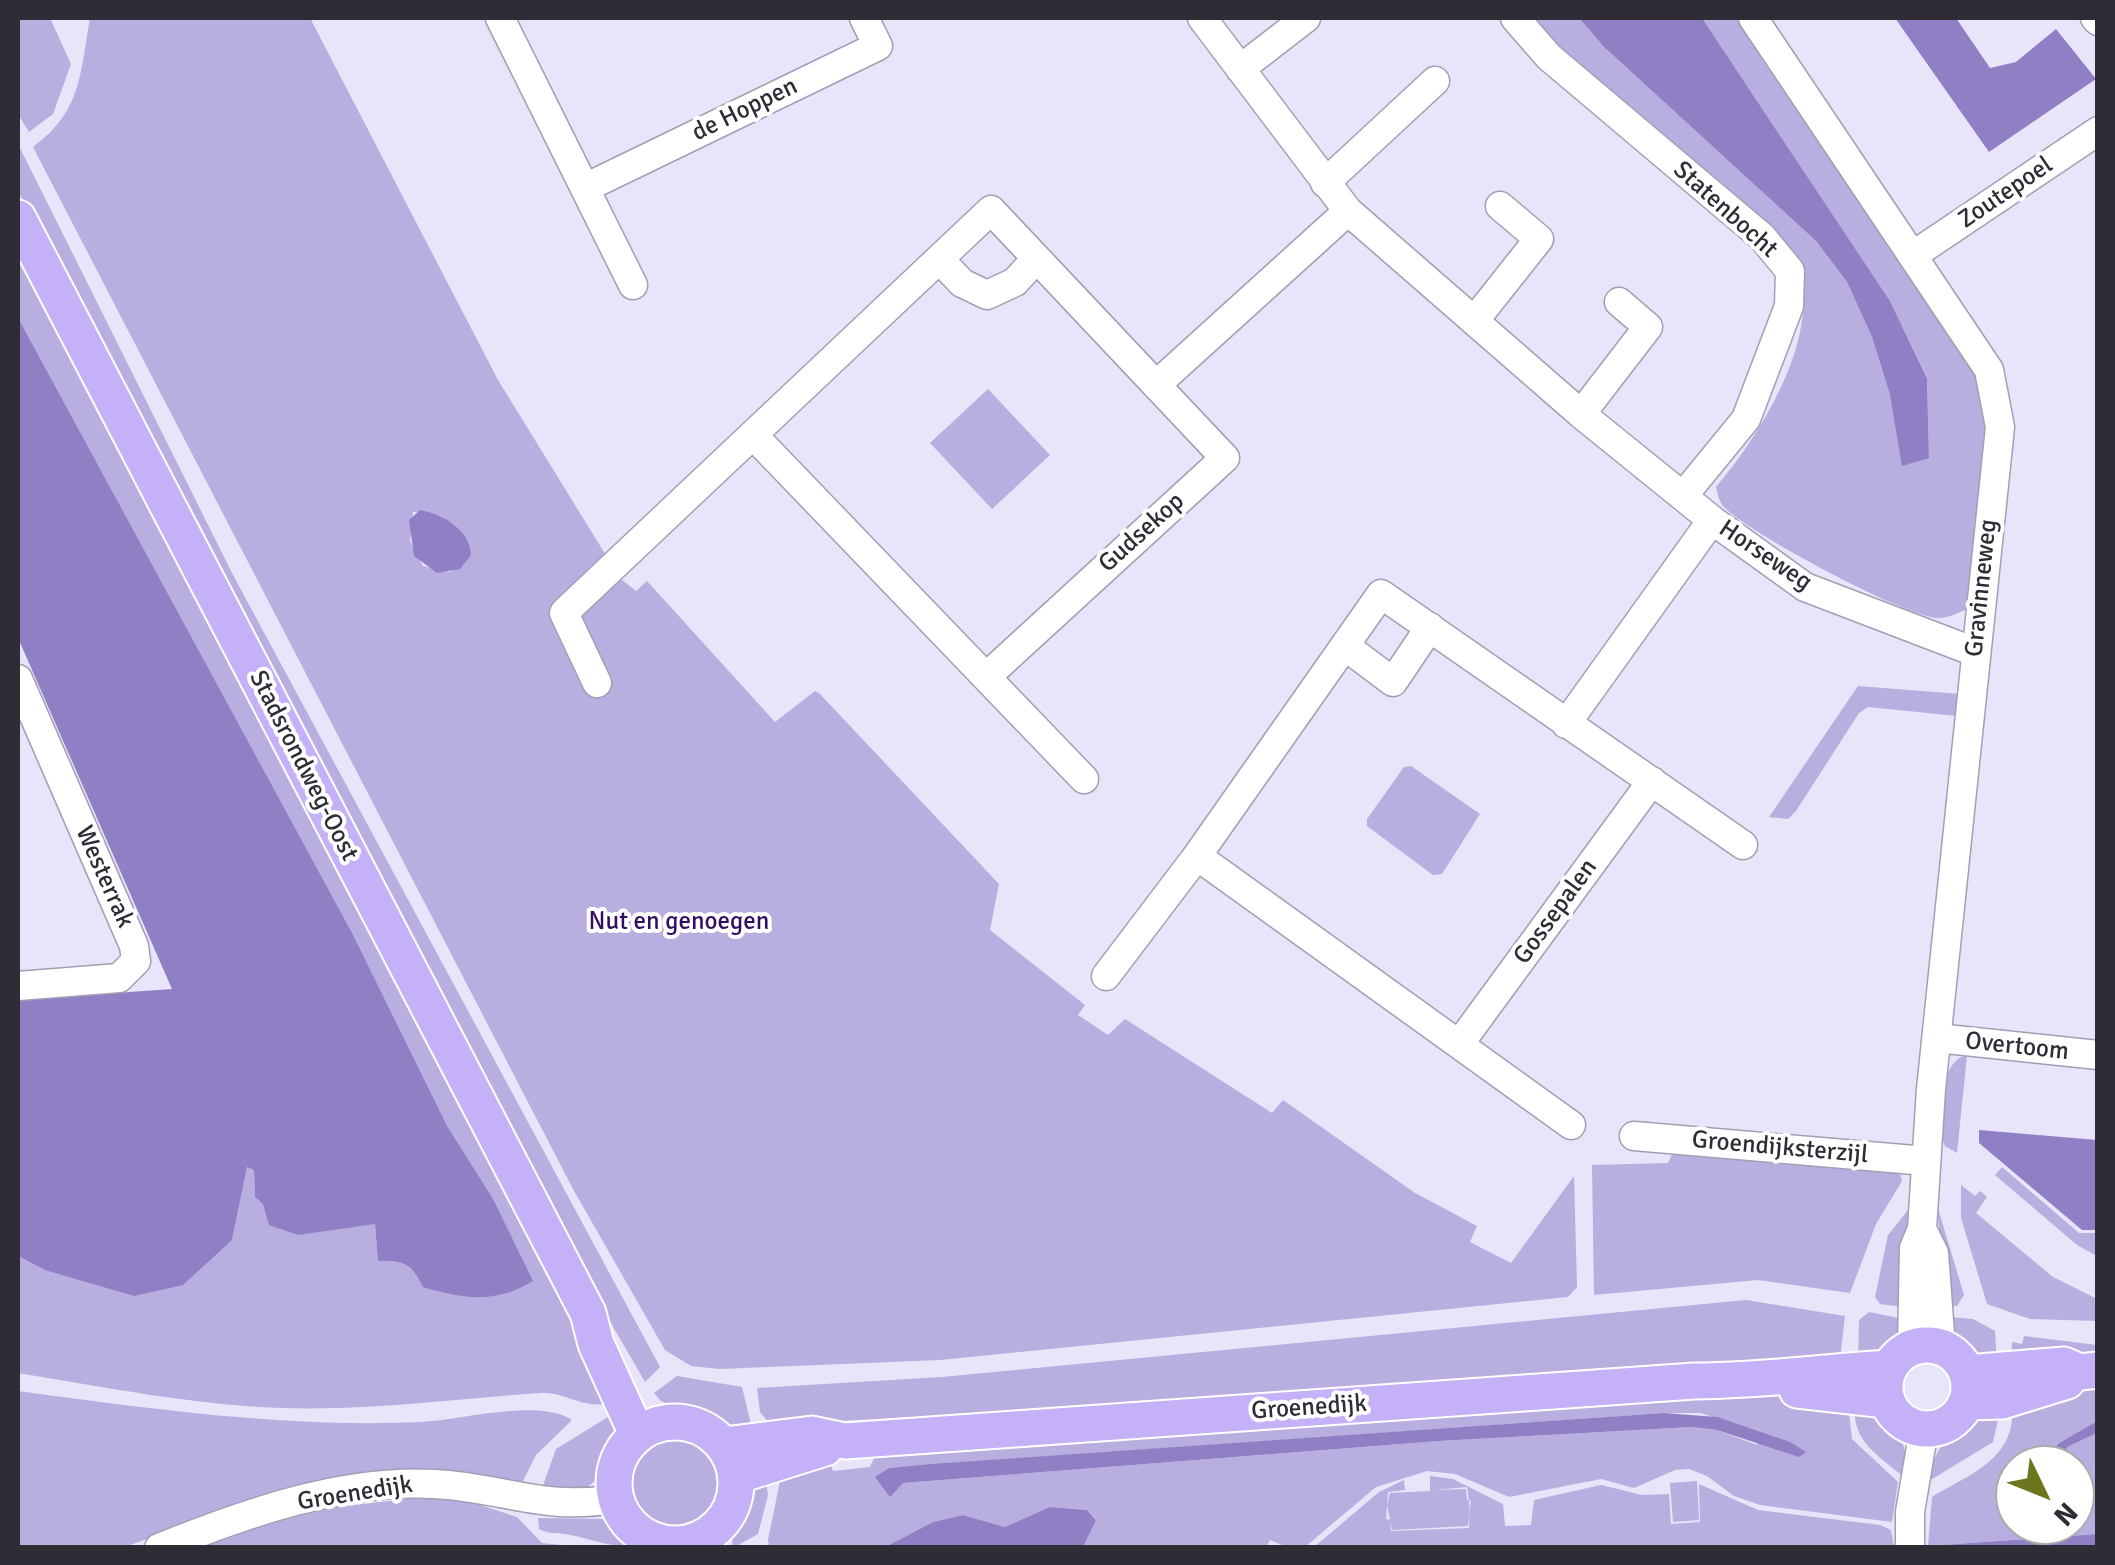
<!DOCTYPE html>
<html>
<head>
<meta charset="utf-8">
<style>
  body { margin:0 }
  #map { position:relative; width:2115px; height:1565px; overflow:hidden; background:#e8e4fa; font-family:Signika,sans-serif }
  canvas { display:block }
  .frame { position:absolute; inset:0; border:20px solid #2e2c35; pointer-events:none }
  .north { position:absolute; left:1995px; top:1445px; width:100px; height:100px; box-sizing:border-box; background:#fff; border:2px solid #ababae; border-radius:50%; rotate:133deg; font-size:28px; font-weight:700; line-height:40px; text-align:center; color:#2e2c35 }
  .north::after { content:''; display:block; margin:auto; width:35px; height:45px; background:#6d751e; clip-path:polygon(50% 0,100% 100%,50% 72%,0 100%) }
</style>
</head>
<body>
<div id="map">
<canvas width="2115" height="1565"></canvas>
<div class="frame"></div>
<div class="north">N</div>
</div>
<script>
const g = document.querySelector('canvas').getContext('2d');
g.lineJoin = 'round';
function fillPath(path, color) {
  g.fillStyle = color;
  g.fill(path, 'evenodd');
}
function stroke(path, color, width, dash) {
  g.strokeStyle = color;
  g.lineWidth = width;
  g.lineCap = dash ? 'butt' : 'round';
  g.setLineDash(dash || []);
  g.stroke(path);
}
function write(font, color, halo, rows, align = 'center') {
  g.font = font + ' Signika,sans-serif';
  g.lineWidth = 8;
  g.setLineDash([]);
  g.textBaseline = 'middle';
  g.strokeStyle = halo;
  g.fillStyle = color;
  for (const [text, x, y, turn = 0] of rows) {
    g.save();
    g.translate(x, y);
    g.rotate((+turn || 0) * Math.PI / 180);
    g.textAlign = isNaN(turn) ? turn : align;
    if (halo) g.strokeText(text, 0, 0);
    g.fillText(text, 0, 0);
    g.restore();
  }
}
const green = new Path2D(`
  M 18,18 L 50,18 L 71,64 L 53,114 L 29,132 L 18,114 Z
  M 90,18 L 310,18 L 498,380 L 607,557 L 562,605 L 552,604 L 557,626 L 578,618 L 621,579 L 636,591 L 647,581 L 775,722 L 815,691 L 819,693 L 999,884 L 990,930 L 1085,1005 L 1078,1015 L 1108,1035 L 1125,1019 L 1272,1113 L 1283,1100 L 1415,1193 L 1477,1226 L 1470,1242 L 1511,1263 L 1574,1176 L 1577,1287 L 1568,1297 L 940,1360 L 719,1369 L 691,1366 L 665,1350 L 573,1189 L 33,147 C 82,111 80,74 90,18 ZM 413,512 C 440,513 469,525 471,555 L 450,572 L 423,566 L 410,541 Z
  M 1527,18 L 1579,18 L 1604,47 L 1816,241 L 1847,282 L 1872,337 L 1890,395 L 1929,458 L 1927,377 L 1890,301 L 1702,18 L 1740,18 L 1980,377 L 1986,435 L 1971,600 L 1967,609 C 1958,613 1946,619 1937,618 C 1902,615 1751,534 1725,508 C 1719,502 1718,495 1716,487 C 1763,432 1833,320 1790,250 L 1607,98 Z
  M 18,144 L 233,575 L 660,1367 L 645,1382 L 541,1202 L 18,191 Z
  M 18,245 L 577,1324 L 605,1404 C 581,1408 563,1391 539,1393 C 453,1399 368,1411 281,1408 C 193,1405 105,1387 18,1373 L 18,1256 L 45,1270 L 232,1240 L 247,1167 L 254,1169 L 255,1197 L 357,1223 L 375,1224 L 378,1260 L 401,1260 L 415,1268 L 18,350 Z
  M 988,389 L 1050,455 L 992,509 L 930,443 Z
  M 1858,686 L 1960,694 L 1957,716 L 1868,707 L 1859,713 L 1796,811 L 1788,819 L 1769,817 Z
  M 1411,766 L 1480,814 L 1442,874 L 1433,875 L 1367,826 L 1367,819 L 1404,767 Z
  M 1967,1055 L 1957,1153 L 1945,1146 L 1941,1137 C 1943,1112 1938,1062 1967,1055 Z
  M 1673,1152 L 1899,1171 L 1902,1181 L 1876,1224 L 1850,1293 L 1758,1280 L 1594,1295 L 1592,1165 L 1668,1163 Z
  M 2002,1167 L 2079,1233 L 2097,1233 L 2097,1256 L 2077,1245 L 1995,1175 Z
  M 1961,1185 L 1975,1196 L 1980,1191 L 1987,1197 L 1976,1213 L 2053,1277 L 2097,1299 L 2097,1321 L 2030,1319 L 1987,1304 L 1961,1218 Z
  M 1937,1205 L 1964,1295 L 1957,1306 L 1946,1305 Z
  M 1908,1210 L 1905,1307 L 1880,1304 L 1875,1297 L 1888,1235 Z
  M 1746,1300 L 1845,1316 L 1840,1359 L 1174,1404 L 800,1423 L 769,1423 L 760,1412 L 757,1388 L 942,1377 Z
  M 1869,1312 L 1903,1319 C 1899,1349 1885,1355 1858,1362 L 1859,1320 Z
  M 1949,1317 L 1973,1319 L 1995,1331 L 1997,1364 C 1967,1356 1956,1348 1949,1317 Z
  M 2024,1336 L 2097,1345 L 2097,1355 L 2011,1364 L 2012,1342 L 2022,1344 Z
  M 677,1376 L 742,1387 L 753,1433 L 732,1431 L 661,1401 L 654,1393 Z
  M 2097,1385 L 2097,1421 L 2059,1443 L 2039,1465 L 2015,1465 L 2015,1525 L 2075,1525 L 2075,1465 L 2050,1465 L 2069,1446 L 2097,1433 L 2097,1541 L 2096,1534 L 1928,1546 L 1932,1497 C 1970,1474 2016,1459 2012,1407 Z
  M 18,1391 C 153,1409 285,1428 422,1422 C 461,1420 540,1398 572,1420 L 536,1455 L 521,1485 L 466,1474 L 390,1469 L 281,1492 L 124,1547 L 18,1547 Z
  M 1762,1394 L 1848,1404 L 1852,1439 L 1898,1482 L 1892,1522 L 1760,1505 L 1734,1496 L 1707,1476 L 1689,1469 L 1675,1470 L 1634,1488 L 1601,1479 L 1509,1497 L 1455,1474 L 1427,1471 L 1376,1487 L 1305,1547 L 1287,1547 L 1270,1540 L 1266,1548 L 1083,1547 L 1096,1519 L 1087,1510 L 1051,1507 L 1005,1527 L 963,1515 L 933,1522 L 889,1545 L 872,1547 L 769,1547 L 768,1540 L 781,1476 L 831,1465 L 833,1471 L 870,1467 L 876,1454 L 910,1448 ZM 1664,1413 L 1701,1413 L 1758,1433 L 1757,1445 L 1717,1430 L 1692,1427 L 1439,1441 L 903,1483 L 894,1489 L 889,1468 Z
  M 1855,1406 C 1894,1417 1911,1438 1904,1477 C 1880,1457 1851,1441 1855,1406 Z
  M 2000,1411 L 1993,1442 L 1929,1481 C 1934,1440 1961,1421 2000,1411 Z
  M 616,1412 C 619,1436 610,1480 582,1489 C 570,1492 554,1490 541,1491 L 556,1449 Z
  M629 1481a45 45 0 1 1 90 0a45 45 0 1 1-90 0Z
  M 1430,1476 L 1453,1479 L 1503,1504 L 1505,1526 L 1531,1525 L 1534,1500 L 1601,1485 L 1642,1495 L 1669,1494 L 1671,1524 L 1700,1522 L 1699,1484 L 1758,1510 L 1880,1525 L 1891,1530 L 1894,1547 L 1314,1547 L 1379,1492 L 1404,1480 L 1405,1490 L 1388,1492 L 1386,1519 L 1390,1520 L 1391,1531 L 1469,1528 C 1470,1509 1470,1506 1467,1487 L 1434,1490 L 1466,1489 L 1467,1500 L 1471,1501 L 1468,1526 L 1392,1530 L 1387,1505 L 1390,1493 L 1430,1491 Z
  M 765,1477 L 768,1495 L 758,1534 L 733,1548 C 728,1521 744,1493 765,1477 Z
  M 1697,1481 L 1699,1520 L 1673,1522 L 1670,1483 Z
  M 425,1497 L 462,1499 L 517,1517 L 542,1543 L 580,1547 L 190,1548 L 310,1510 Z
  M 538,1518 L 604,1519 L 650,1547 C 613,1548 605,1543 571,1535 C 559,1532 549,1535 539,1529 Z`);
const water = new Path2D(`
  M 1579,18 L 1702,18 L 1890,301 L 1927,378 L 1929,458 L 1902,466 L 1890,395 L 1872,337 L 1847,282 L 1816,241 L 1604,47 Z
  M 1895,18 L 1956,18 L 1990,68 L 2016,62 L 2056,29 L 2096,79 L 1989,152 Z
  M 18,318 L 352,933 L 447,1126 L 493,1199 L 533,1281 C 495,1304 464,1299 423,1287 C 412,1264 404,1260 378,1261 L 375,1224 L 298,1235 L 269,1225 L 263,1204 L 255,1197 L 254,1170 L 247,1167 L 232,1240 L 183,1285 L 134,1296 L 45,1270 L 18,1256 L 18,1000 L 172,989 L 18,638 Z
  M 420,510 C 444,515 470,529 471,555 L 460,569 L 437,573 L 414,556 L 409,520 Z
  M 1979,1130 L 2097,1140 L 2097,1230 L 2082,1230 L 1979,1143 Z
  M 1664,1413 L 1717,1417 L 1790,1442 L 1806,1452 L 1799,1457 L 1717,1430 L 1692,1427 L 1439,1441 L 903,1483 L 890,1497 L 875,1477 L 889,1468 L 932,1464 Z
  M 2097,1421 L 2097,1433 L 2069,1446 L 2050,1465 L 2039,1465 L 2059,1443 Z
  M 1050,1507 L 1087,1510 L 1096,1520 L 1083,1547 L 872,1547 L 889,1545 L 933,1522 L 963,1515 L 1005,1527 Z
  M 2097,1534 L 2097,1547 L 1928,1547 L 1928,1546 Z`);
const minor = new Path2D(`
  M 500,18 L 633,285
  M 1202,18 L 1348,211 L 1581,414 L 1712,520 L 1805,587 L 1975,652
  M 1515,18 L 1549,57 L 1762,237 L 1790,271 L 1789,306 L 1746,419 L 1683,496
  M 1753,18 L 1989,370 L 2000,427 L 1931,1089 L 1922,1229 L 1914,1248 L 1912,1347
  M 2095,18 L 2098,21
  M 1240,69 L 1306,18
  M 1325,183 L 1435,81
  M 585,188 L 878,46 L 864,18
  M 1915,254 L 2098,131
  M 940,260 L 962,283 L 987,295 L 1015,282 L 1035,260
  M 1474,321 L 1539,239 L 1500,206
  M 1156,385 L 1348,211
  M 1581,414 L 1648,327 L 1619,302
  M 753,435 L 1084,779
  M 1345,646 L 1393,682 L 1430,627
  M 18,679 L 134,946 L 136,961 L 119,978 L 18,986
  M 597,683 L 564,613 L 568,609 L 991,210 L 1225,458 L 986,677
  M 1566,724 L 1712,520
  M 1197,856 L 1381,594 L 1743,845
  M 1106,976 L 1197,856 L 1571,1125
  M 1937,1038 L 2098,1055
  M 1460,1043 L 1652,781
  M 1634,1136 L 1926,1161
  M 1922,1229 L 1934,1253 L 1941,1347
  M 159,1548 C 244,1514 341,1479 434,1484 C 503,1487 539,1511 615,1499
  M 1910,1548 L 1910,1512 L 1924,1429`);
const major = new Path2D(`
  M 18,218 L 588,1313 L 596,1344 L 637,1434
  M1885 1387a42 42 0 1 1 84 0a42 42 0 1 1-84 0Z
  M 1967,1373 L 2064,1365 L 2080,1372 L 2098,1370
  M 1797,1390 L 1886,1400
  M 1966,1402 L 2002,1401 L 2067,1381
  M614 1483a61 61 0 1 1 122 0a61 61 0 1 1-122 0Z
  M 724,1445 L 812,1434 L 845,1441 L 1694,1381 C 1760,1381 1822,1372 1888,1368
  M 736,1476 L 825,1448`);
const streetNames = [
  ["de Hoppen",745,110,-26],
  ["Zoutepoel",2006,193,-34],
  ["Statenbocht",1725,210,42],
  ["Gudsekop",1142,533,-42],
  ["Horseweg",1765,556,34],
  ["Gravinneweg",1982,588,-84],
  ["Stadsrondweg-Oost",303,766,63],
  ["Westerrak",104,877,66],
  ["Gossepalen",1556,912,-54],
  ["Overtoom",2017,1047,6],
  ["Groendijksterzijl",1780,1148,5],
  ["Groenedijk",1309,1408,-4],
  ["Groenedijk",355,1494,-9]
];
const parkNames = [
  ["Nut en genoegen",679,922]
];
fillPath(green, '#b8aedf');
fillPath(water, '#907fc5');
stroke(minor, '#a29eb3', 31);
stroke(major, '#fff', 39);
stroke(minor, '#fff', 28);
stroke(major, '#c5b1f7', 35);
write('25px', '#2e2c35', '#fff', streetNames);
write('25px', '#310e63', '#fff', parkNames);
</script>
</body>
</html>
